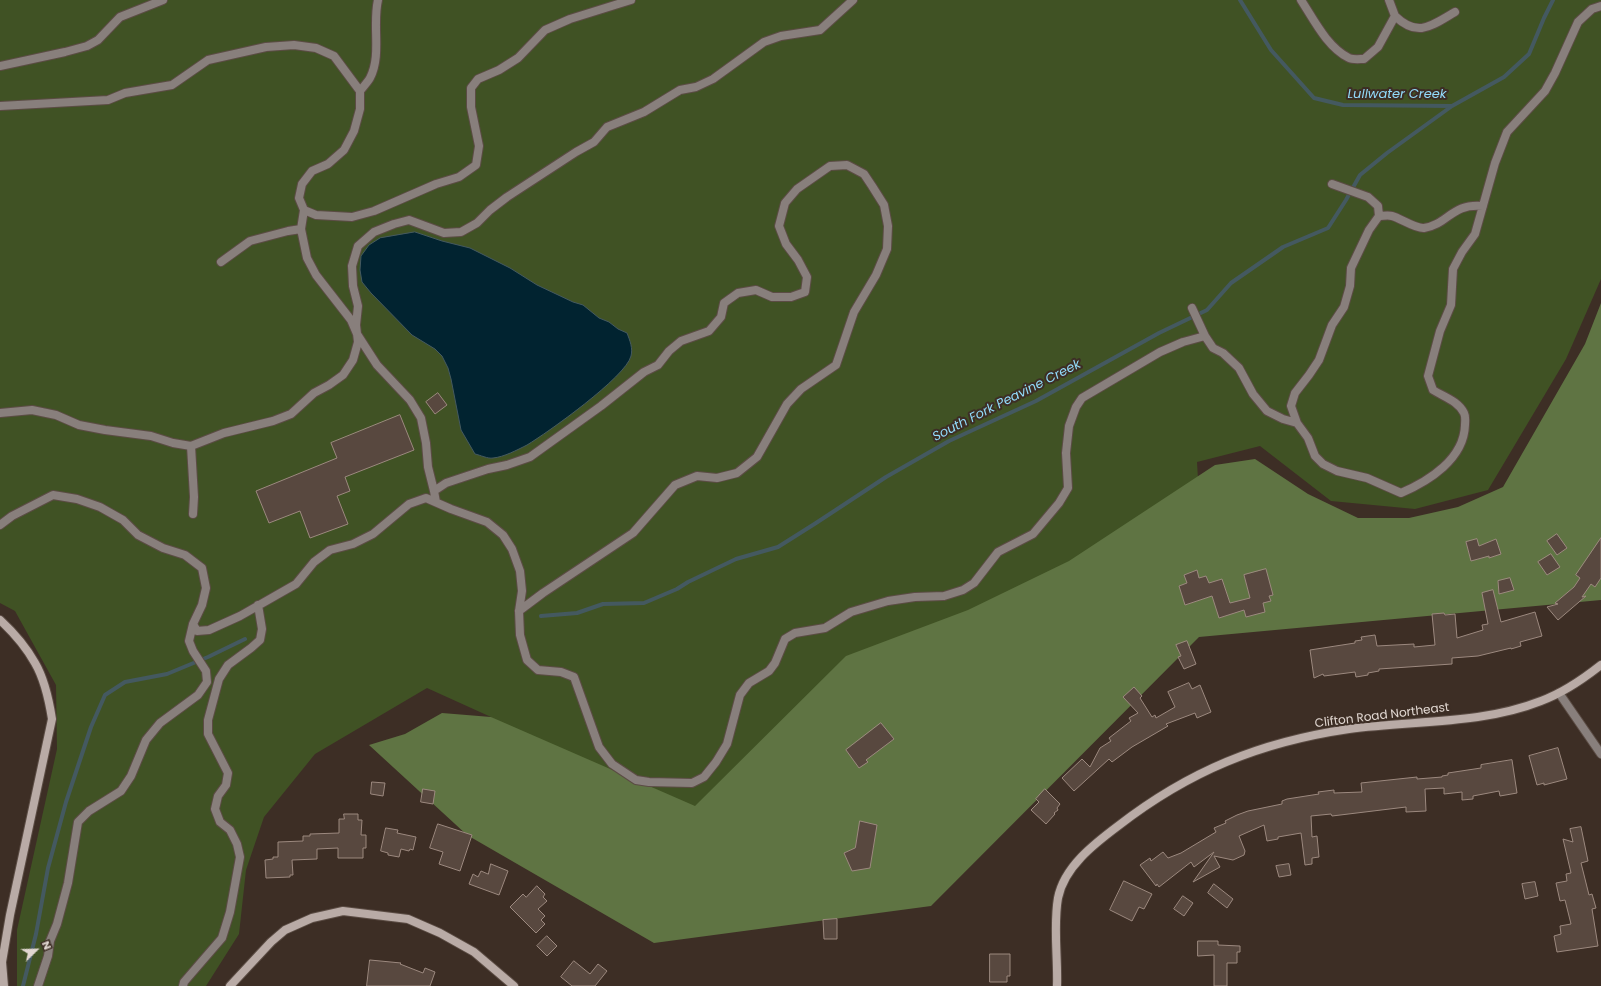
<!DOCTYPE html>
<html>
<head>
<meta charset="utf-8">
<style>
  body { margin:0 }
  #map { position:relative; width:1601px; height:986px; overflow:hidden; background:#3d2e25; font-family:Poppins,sans-serif }
  canvas { display:block }
  .north { position:absolute; left:16px; top:930px; width:40px; height:40px; -webkit-text-stroke:3px #3d2e25; paint-order:stroke; rotate:67deg; font-size:11px; font-weight:700; line-height:16px; text-align:center; color:#e1d7d1 }
  .north::after { content:''; display:block; margin:auto; width:14px; height:18px; background:#e1d7d1; clip-path:polygon(50% 0,100% 100%,50% 72%,0 100%) }
</style>
</head>
<body>
<div id="map">
<canvas width="1601" height="986"></canvas>
<div class="north">N</div>
</div>
<script>
const g = document.querySelector('canvas').getContext('2d');
g.lineJoin = 'round';
function fillPath(path, color) {
  g.fillStyle = color;
  g.fill(path, 'evenodd');
}
function stroke(path, color, width, dash) {
  g.strokeStyle = color;
  g.lineWidth = width;
  g.lineCap = dash ? 'butt' : 'round';
  g.setLineDash(dash || []);
  g.stroke(path);
}
function write(font, color, halo, rows, align = 'center') {
  g.font = font + ' Poppins,sans-serif';
  g.lineWidth = 4;
  g.setLineDash([]);
  g.textBaseline = 'middle';
  g.strokeStyle = halo;
  g.fillStyle = color;
  for (const [text, x, y, turn = 0] of rows) {
    g.save();
    g.translate(x, y);
    g.rotate((+turn || 0) * Math.PI / 180);
    g.textAlign = isNaN(turn) ? turn : align;
    if (halo) g.strokeText(text, 0, 0);
    g.fillText(text, 0, 0);
    g.restore();
  }
}
const green = new Path2D(`
  M 0,0 L 1601,0 L 1601,279 L 1566,359 L 1488,490 L 1415,509 L 1331,501 L 1260,446 L 1197,462 L 1201,531 L 741,894 L 491,717 L 427,688 L 315,754 L 264,817 L 246,870 L 239,934 L 206,986 L 17,986 L 17,930 L 57,749 L 56,685 L 15,611 L 0,603 Z`);
const forest = new Path2D(`
  M 1601,303 L 1601,600 L 1199,637 L 931,906 L 654,943 L 467,835 L 369,745 L 405,734 L 442,713 L 491,717 L 695,806 L 846,656 L 968,610 L 1069,561 L 1215,465 L 1255,459 L 1308,494 L 1358,518 L 1409,518 L 1458,507 L 1503,487 L 1585,344 Z`);
const water = new Path2D(`
  M 415,232 L 442,241 L 470,248 L 510,268 L 537,285 L 573,302 L 583,305 L 599,318 L 609,322 L 618,329 L 627,333 C 630,341 633,348 631,356 C 626,377 547,433 527,445 C 517,450 504,457 493,458 C 488,459 480,455 475,454 L 461,430 L 451,379 L 448,368 L 442,356 L 435,349 L 412,335 L 371,293 L 362,282 L 360,270 L 361,256 L 369,245 L 380,238 Z`);
const stream = new Path2D(`
  M 1240,0 L 1271,50 L 1314,98 L 1343,105 L 1452,106
  M 541,616 L 577,613 L 603,604 L 644,603 L 677,589 L 688,582 L 736,559 L 778,547 L 816,523 L 886,477 L 949,441 L 1036,401 L 1159,333 L 1207,310 L 1231,283 L 1283,247 L 1328,228 L 1346,200 L 1360,175 L 1387,153 L 1452,106 L 1504,77 L 1529,54 L 1544,18 L 1553,0
  M 23,986 L 36,934 L 48,868 L 66,802 L 91,727 L 105,695 L 125,682 L 167,674 L 208,657 L 245,639`);
const building = new Path2D(`
  M 438,393 L 447,405 L 435,414 L 426,402 Z
  M 400,415 L 414,450 L 345,477 L 350,491 L 337,496 L 348,524 L 310,538 L 300,511 L 269,523 L 256,491 L 337,458 L 331,443 Z
  M 1557,534 L 1567,548 L 1557,555 L 1547,541 Z
  M 1601,538 L 1601,578 L 1595,587 L 1591,584 L 1582,597 L 1586,596 L 1558,620 L 1547,607 L 1558,604 L 1555,603 L 1574,587 L 1580,578 L 1576,575 Z
  M 1477,539 L 1479,546 L 1496,539 L 1501,554 L 1489,558 L 1489,556 L 1471,561 L 1466,542 Z
  M 1551,554 L 1560,567 L 1547,575 L 1538,562 Z
  M 1266,569 L 1273,595 L 1269,596 L 1271,601 L 1263,603 L 1265,612 L 1246,617 L 1244,610 L 1219,618 L 1212,596 L 1185,605 L 1179,586 L 1187,583 L 1184,575 L 1197,570 L 1199,578 L 1206,576 L 1209,583 L 1222,579 L 1230,603 L 1250,598 L 1244,575 Z
  M 1510,578 L 1514,590 L 1499,594 L 1498,581 Z
  M 1493,590 L 1501,622 L 1535,612 L 1542,636 L 1520,642 L 1521,646 L 1511,649 L 1511,648 L 1478,656 L 1452,658 L 1452,664 L 1379,669 L 1379,671 L 1368,673 L 1368,675 L 1356,677 L 1355,672 L 1324,676 L 1323,674 L 1314,678 L 1310,650 L 1355,643 L 1355,641 L 1362,640 L 1361,637 L 1375,635 L 1377,646 L 1414,644 L 1414,647 L 1435,645 L 1432,614 L 1444,613 L 1445,615 L 1455,614 L 1457,638 L 1483,630 L 1482,625 L 1488,624 L 1482,593 Z
  M 1187,641 L 1196,664 L 1184,669 L 1178,657 L 1181,656 L 1176,645 Z
  M 1189,683 L 1192,689 L 1200,685 L 1211,712 L 1197,718 L 1195,713 L 1166,724 L 1168,726 L 1132,747 L 1112,762 L 1109,759 L 1074,791 L 1062,778 L 1082,759 L 1090,767 L 1100,748 L 1111,741 L 1109,738 L 1131,721 L 1129,718 L 1138,713 L 1123,697 L 1134,687 L 1142,696 L 1140,698 L 1152,717 L 1155,715 L 1156,718 L 1175,707 L 1168,692 Z
  M 881,723 L 894,739 L 866,760 L 868,762 L 859,768 L 846,750 Z
  M 1558,748 L 1567,779 L 1544,785 L 1544,783 L 1537,785 L 1529,756 Z
  M 1512,760 L 1517,793 L 1500,796 L 1499,791 L 1473,796 L 1473,799 L 1462,800 L 1462,792 L 1444,794 L 1444,788 L 1425,789 L 1426,811 L 1406,812 L 1406,807 L 1332,816 L 1331,814 L 1311,816 L 1312,837 L 1317,836 L 1319,857 L 1312,858 L 1312,864 L 1305,865 L 1301,833 L 1278,837 L 1278,839 L 1267,841 L 1264,825 L 1239,836 L 1245,851 L 1244,855 L 1233,860 L 1214,856 L 1220,867 L 1193,882 L 1214,852 L 1194,867 L 1191,862 L 1159,887 L 1157,884 L 1156,886 L 1140,865 L 1150,858 L 1151,861 L 1163,852 L 1168,858 L 1181,853 L 1216,832 L 1214,828 L 1226,823 L 1225,821 L 1237,815 L 1248,811 L 1282,804 L 1282,801 L 1287,799 L 1319,794 L 1318,792 L 1334,790 L 1334,793 L 1362,792 L 1361,783 L 1417,777 L 1417,779 L 1442,777 L 1442,776 L 1448,775 L 1448,773 L 1481,768 L 1481,765 Z
  M 372,782 L 385,783 L 383,796 L 371,794 Z
  M 423,789 L 435,791 L 433,804 L 421,802 Z
  M 1045,789 L 1060,804 L 1057,808 L 1058,810 L 1054,813 L 1055,814 L 1046,824 L 1031,810 L 1039,802 L 1036,799 Z
  M 344,814 L 358,814 L 358,820 L 362,820 L 361,835 L 366,835 L 366,848 L 363,848 L 363,858 L 338,858 L 338,848 L 317,849 L 317,859 L 292,860 L 293,875 L 290,875 L 290,877 L 266,878 L 265,860 L 273,859 L 273,857 L 278,857 L 278,842 L 303,841 L 303,836 L 310,836 L 310,834 L 339,833 L 339,819 L 344,819 Z
  M 860,821 L 877,825 L 870,868 L 852,871 L 844,853 L 855,848 Z
  M 438,824 L 472,835 L 460,871 L 439,864 L 443,852 L 430,848 Z
  M 1581,827 L 1588,861 L 1581,863 L 1589,895 L 1592,894 L 1596,908 L 1592,909 L 1598,946 L 1557,952 L 1554,936 L 1561,934 L 1560,926 L 1571,924 L 1565,900 L 1560,901 L 1556,883 L 1567,881 L 1566,874 L 1571,873 L 1563,839 L 1573,842 L 1570,829 Z
  M 386,828 L 398,830 L 397,833 L 416,837 L 413,850 L 410,849 L 409,851 L 401,849 L 399,857 L 388,855 L 388,853 L 381,851 Z
  M 491,864 L 508,871 L 499,895 L 469,884 L 473,874 L 478,877 L 481,871 L 488,874 Z
  M 1289,864 L 1291,875 L 1279,877 L 1276,866 Z
  M 1124,881 L 1152,894 L 1144,909 L 1139,907 L 1132,921 L 1110,910 Z
  M 1535,882 L 1538,896 L 1525,899 L 1522,884 Z
  M 1214,884 L 1233,899 L 1227,908 L 1208,893 Z
  M 537,886 L 545,894 L 543,897 L 547,901 L 538,909 L 545,916 L 541,920 L 545,924 L 536,933 L 510,907 L 523,894 L 526,897 Z
  M 1183,896 L 1193,903 L 1184,916 L 1174,909 Z
  M 837,919 L 837,939 L 824,939 L 823,920 Z
  M 547,936 L 557,946 L 547,956 L 537,946 Z
  M 1198,941 L 1218,941 L 1218,945 L 1240,946 L 1240,952 L 1237,952 L 1237,963 L 1227,963 L 1227,986 L 1214,986 L 1214,955 L 1198,956 Z
  M 990,954 L 1010,954 L 1010,976 L 1007,976 L 1007,982 L 990,982 Z
  M 370,960 L 401,963 L 400,964 L 423,973 L 425,968 L 435,972 L 430,986 L 367,986 Z
  M 574,961 L 590,974 L 598,964 L 607,971 L 595,986 L 572,986 L 561,977 Z`);
const lane = new Path2D(`
  M 1301,0 C 1314,20 1327,47 1349,58 C 1353,60 1360,59 1364,59 L 1378,47 L 1395,16 L 1389,0
  M 1395,16 C 1418,38 1431,26 1455,12
  M 0,66 L 65,52 L 87,46 L 98,40 L 120,17 L 163,0
  M 360,91 C 363,87 367,83 370,78 C 382,55 372,25 378,0
  M 0,106 L 108,100 L 125,93 L 172,85 L 208,60 L 266,47 L 294,45 L 316,48 L 334,56 L 360,91 L 360,109 L 354,131 L 344,150 L 328,164 L 312,171 L 302,184 L 299,198 L 304,210 L 316,215 L 352,217 L 374,211 L 436,184 L 459,177 L 476,165 L 479,146 L 471,107 L 471,88 L 478,79 L 499,70 L 518,58 L 545,30 L 570,19 L 631,0
  M 1379,216 C 1383,216 1388,215 1392,216 C 1400,218 1416,229 1424,228 C 1449,224 1451,203 1483,206
  M 301,229 L 304,210
  M 221,262 L 250,241 L 288,231 L 301,229 L 307,258 L 316,275 L 351,320 L 357,334 L 377,365 L 410,400 L 421,418 L 426,443 L 428,467 L 434,491
  M 1192,308 L 1205,336
  M 0,413 L 32,410 L 56,415 L 79,425 L 105,430 L 151,436 L 173,443 L 191,446 L 224,433 L 273,421 L 291,414 L 314,393 L 329,385 L 343,375 L 353,360 L 358,342 L 356,325 L 358,306 L 353,286 L 352,266 L 358,246 L 374,232 L 394,224 L 409,220 L 444,233 L 461,232 L 477,223 L 490,210 L 507,197 L 576,152 L 594,142 L 607,127 L 644,112 L 680,90 L 696,87 L 713,79 L 764,42 L 781,36 L 820,30 L 853,0
  M 1297,423 L 1291,406 L 1295,393 L 1309,375 L 1319,360 L 1332,325 L 1344,307 L 1350,286 L 1351,268 L 1369,230 L 1379,216 L 1378,206 L 1368,197 L 1332,184
  M 191,446 L 194,497 L 193,514
  M 436,502 L 434,491 L 446,483 L 488,469 L 507,465 L 530,457 L 601,406 L 644,372 L 658,365 L 669,351 L 681,341 L 709,331 L 721,317 L 724,303 L 738,293 L 756,290 L 772,297 L 791,297 L 805,292 L 807,277 L 798,260 L 786,244 L 779,226 L 785,203 L 797,189 L 830,166 L 847,165 L 864,174 L 872,186 L 884,205 L 888,226 L 887,249 L 876,275 L 854,312 L 836,365 L 801,389 L 787,404 L 757,457 L 737,473 L 717,478 L 697,476 L 675,485 L 633,533 L 543,593 L 519,611
  M 0,525 L 12,516 L 53,495 L 77,499 L 100,507 L 123,520 L 138,535 L 163,548 L 185,555 L 202,568 L 206,588 L 202,605 L 193,624 L 197,631 L 209,630 L 240,616 L 296,584 L 314,562 L 330,550 L 353,544 L 373,534 L 409,504 L 426,498 L 451,509 L 487,522 L 503,535 L 512,549 L 520,571 L 522,591 L 519,611 L 520,635 L 527,660 L 538,670 L 561,672 L 574,677 L 599,747 L 612,764 L 636,780 L 649,782 L 692,783 L 704,777 L 716,762 L 727,744 L 740,695 L 749,683 L 769,671 L 775,663 L 785,639 L 795,633 L 825,628 L 851,612 L 888,601 L 915,597 L 944,596 L 963,590 L 974,583 L 998,552 L 1033,534 L 1059,503 L 1068,488 L 1066,453 L 1069,426 L 1076,407 L 1082,398 L 1160,352 L 1183,342 L 1205,336 L 1213,348 L 1223,353 L 1239,368 L 1253,394 L 1267,411 L 1283,419 L 1297,423 L 1308,438 L 1315,456 L 1323,464 L 1337,471 L 1367,478 L 1401,493 C 1429,481 1464,459 1465,425 C 1465,422 1466,417 1464,413 C 1458,401 1444,397 1433,390 L 1428,376 L 1440,331 L 1451,305 L 1453,269 L 1462,252 L 1475,234 L 1495,163 L 1507,132 L 1545,91 L 1555,73 L 1578,22 L 1592,9 L 1601,6
  M 38,986 L 48,956 L 50,941 L 57,924 L 68,883 L 78,822 L 89,811 L 121,791 L 131,776 L 146,740 L 160,723 L 198,695 L 207,682 L 206,671 L 193,651 L 189,641 L 193,624
  M 183,986 L 184,982 L 222,938 L 230,912 L 240,857 L 237,844 L 230,830 L 220,822 L 215,809 L 218,796 L 226,785 L 228,773 L 208,734 L 208,720 L 219,679 L 228,665 L 251,648 L 260,640 L 262,629 L 258,605`);
const street = new Path2D(`
  M 1559,693 L 1601,754`);
const secondary = new Path2D(`
  M 0,620 C 13,632 26,647 35,663 C 45,680 49,700 52,719 L 10,915 L 2,962 L 4,986
  M 230,986 L 271,942 L 285,930 L 312,918 L 343,911 L 408,919 L 440,933 L 474,952 L 514,986
  M 1057,986 C 1058,957 1053,926 1058,898 C 1064,867 1094,844 1118,826 C 1189,771 1260,742 1349,729 C 1413,720 1480,725 1541,701 C 1563,693 1582,680 1601,665`);
const streetNames = [
  ["Clifton Road Northeast",1382,716,-7]
];
const waterNames = [
  ["Lullwater Creek",1397,95],
  ["South Fork Peavine Creek",1007,401,-27]
];
fillPath(green, '#405224');
fillPath(forest, '#5f7443');
fillPath(water, '#012330');
stroke(water, '#445960', 1);
stroke(stream, '#445960', 4);
fillPath(building, '#58483f');
stroke(building, '#9c897f', 1);
stroke(lane, '#5b4c44', 10);
stroke(street, '#5b4c44', 10);
stroke(secondary, '#5b4c44', 10);
stroke(lane, '#887f7c', 8);
stroke(street, '#887f7c', 8);
stroke(secondary, '#b9aba6', 8);
write('12px', '#e1d7d1', '#3d2e25', streetNames);
write('italic 13px', '#92dbfa', '#3d2e25', waterNames);
</script>
</body>
</html>
